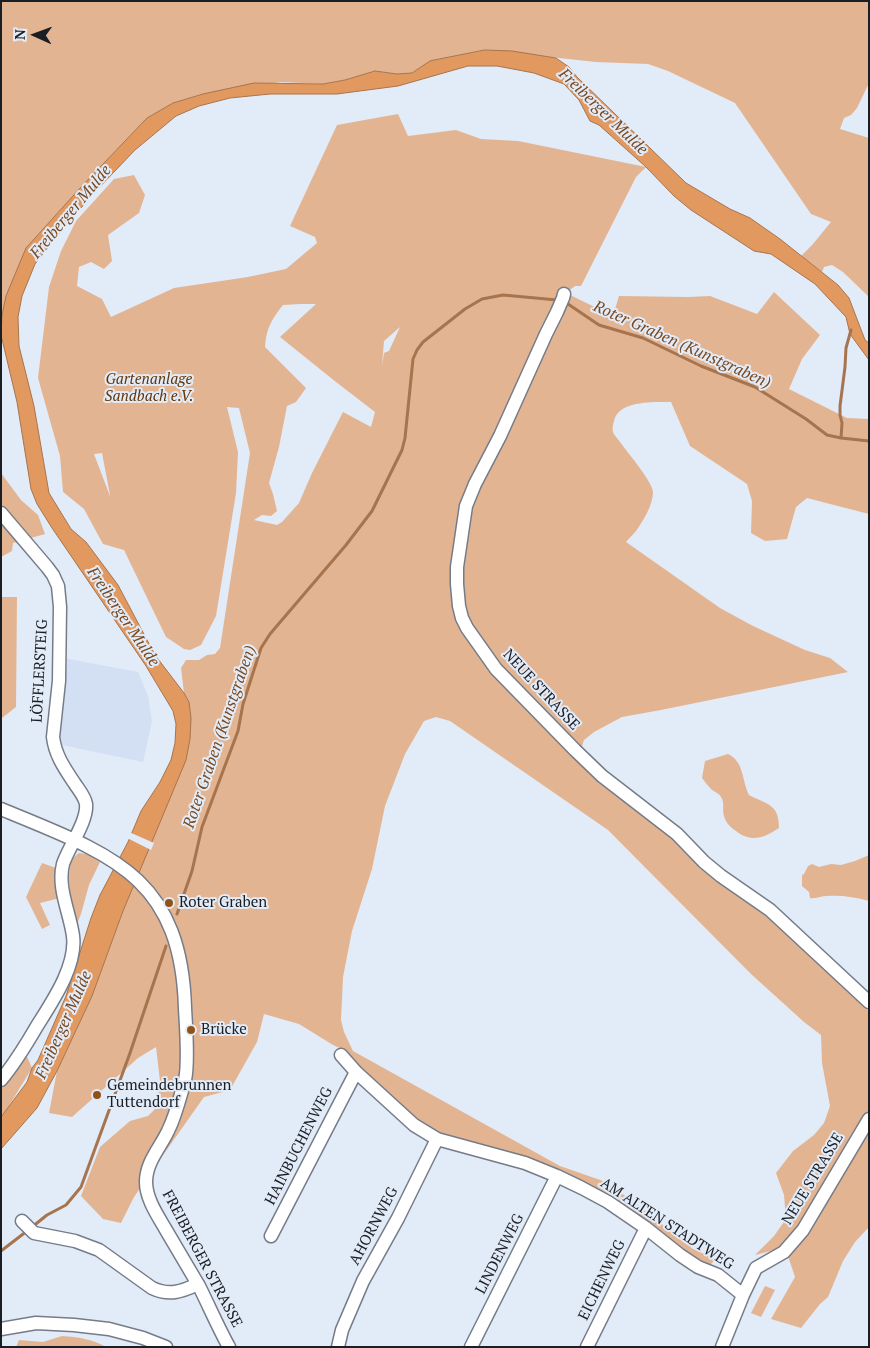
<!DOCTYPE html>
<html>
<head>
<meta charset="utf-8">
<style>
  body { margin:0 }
  #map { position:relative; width:870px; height:1348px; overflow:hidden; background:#e2ebf8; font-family:"PT Serif",serif }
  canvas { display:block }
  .frame { position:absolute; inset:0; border:2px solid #1b1e23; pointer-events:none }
  .north { position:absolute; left:10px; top:10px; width:50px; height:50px; -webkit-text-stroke:4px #e2ebf8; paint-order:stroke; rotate:272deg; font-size:14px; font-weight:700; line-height:20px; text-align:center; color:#1b1e23 }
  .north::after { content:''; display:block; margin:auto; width:18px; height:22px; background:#1b1e23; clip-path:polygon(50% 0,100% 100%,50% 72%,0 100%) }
</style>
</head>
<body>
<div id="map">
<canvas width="870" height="1348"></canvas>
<div class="frame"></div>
<div class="north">N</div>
</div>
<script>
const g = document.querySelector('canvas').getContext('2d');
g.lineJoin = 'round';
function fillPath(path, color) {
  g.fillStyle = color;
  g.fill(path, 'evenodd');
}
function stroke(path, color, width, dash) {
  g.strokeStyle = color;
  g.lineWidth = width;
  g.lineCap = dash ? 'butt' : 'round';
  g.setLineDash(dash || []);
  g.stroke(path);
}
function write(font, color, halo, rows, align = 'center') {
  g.font = font + ' "PT Serif",serif';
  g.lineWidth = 4;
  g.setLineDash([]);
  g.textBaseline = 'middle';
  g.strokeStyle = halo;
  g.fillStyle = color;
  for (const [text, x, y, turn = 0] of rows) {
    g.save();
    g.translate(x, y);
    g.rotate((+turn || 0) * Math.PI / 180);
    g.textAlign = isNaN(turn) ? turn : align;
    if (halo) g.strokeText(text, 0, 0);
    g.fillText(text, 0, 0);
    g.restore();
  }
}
const built = new Path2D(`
  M 64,658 L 138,672 L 148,696 L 152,721 L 143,762 L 57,744 Z`);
const green = new Path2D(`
  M 1,1 L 869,1 L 869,83 L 857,108 L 851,115 L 844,118 L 840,129 L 869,138 L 869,297 L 843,272 L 832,265 L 824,267 L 822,272 L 801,256 L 813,244 L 831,222 L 811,214 L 735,103 L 668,71 L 648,64 L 596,62 L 485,50 L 431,61 L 412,73 L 397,74 L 375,71 L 345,80 L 323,84 L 281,82 L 203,94 L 173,103 L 147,118 L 82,186 L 26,248 L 1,334 Z
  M 398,114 L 408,136 L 456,130 L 481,139 L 518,141 L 646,167 L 636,177 L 581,286 L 575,286 L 566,293 L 613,316 L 619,296 L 688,297 L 710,296 L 757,314 L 774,292 L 820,335 L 802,359 L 789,389 L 847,418 L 869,419 L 869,514 L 807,498 L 796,507 L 787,539 L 765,541 L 751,533 L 752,501 L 747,484 L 690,446 L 671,402 C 655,402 618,400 614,421 C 613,424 612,429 613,432 C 614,435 618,439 620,442 C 627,452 653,482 653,492 C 653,505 643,521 636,531 C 633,535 629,538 626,542 L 720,608 L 753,626 L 805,650 L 830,658 L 848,672 L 661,710 L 622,717 L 594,732 L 584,740 L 578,758 L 626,800 L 785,931 L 840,982 L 869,1011 L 869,1227 L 855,1242 L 843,1261 L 828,1297 L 820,1304 L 801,1328 L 771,1319 L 795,1277 L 787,1253 L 801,1239 L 807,1235 L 846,1146 L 813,1206 L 786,1247 L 755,1255 L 774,1236 L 786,1219 L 784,1195 L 776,1173 L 793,1151 L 814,1135 L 824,1123 L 830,1106 L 822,1063 L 821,1035 L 804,1022 L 751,974 L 608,830 L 450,721 L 436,717 L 424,721 L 405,754 L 385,806 L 372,869 L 352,931 L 343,977 L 341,1020 L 344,1032 L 353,1051 L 560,1166 L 603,1181 L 630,1199 L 693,1249 L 716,1259 L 708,1267 L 594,1187 C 545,1162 487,1147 434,1131 L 419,1122 L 365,1074 L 344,1050 L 333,1045 L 299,1024 L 264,1014 L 257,1042 L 230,1090 L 204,1097 L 168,1148 L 134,1197 L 121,1223 L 103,1219 L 81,1196 L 100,1147 L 130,1121 L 148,1116 L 157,1107 L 160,1081 L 156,1047 L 138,1058 L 72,1117 L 49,1113 L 57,1071 L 92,995 L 123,911 L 189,702 L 184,693 L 181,668 L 186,660 L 199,660 L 207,655 L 215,654 L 220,648 L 250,453 L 239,408 L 227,407 L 238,452 L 236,493 L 216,616 L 201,645 L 190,650 L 184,649 L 166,637 L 124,550 L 103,544 L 84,509 L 63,492 L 60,456 L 38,378 L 49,287 L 61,251 L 76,221 L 114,179 L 134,175 L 145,195 L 139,213 L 108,235 L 112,261 L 104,269 L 91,262 L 79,267 L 77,286 L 102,299 L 111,317 L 174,288 L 248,277 L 286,269 L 317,243 L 315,237 L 290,226 L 337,125 ZM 300,304 L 316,304 L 280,337 L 336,382 L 375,412 L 371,427 L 343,412 L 312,473 L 299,503 L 282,522 L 277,525 L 254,520 L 262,515 L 271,516 L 277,511 L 273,494 L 269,483 L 279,447 L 287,406 L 296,402 L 306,388 L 265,347 C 266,328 272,319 283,305 ZM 400,327 L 389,351 L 384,353 L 382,366 L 384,341 ZM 102,453 L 110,495 L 110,496 L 94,454 Z
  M 1,473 L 21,500 L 38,515 L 45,534 L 13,543 L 12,551 L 1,557 Z
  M 1,597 L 17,597 L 16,707 L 2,718 Z
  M 728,754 C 744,761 742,781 749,795 C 767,805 779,803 779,828 C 764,838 751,843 736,831 C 730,827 726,823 724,816 C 722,811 725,803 721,797 C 720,794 715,792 712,790 C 708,786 705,782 702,778 L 705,761 Z
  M 79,853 L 87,854 L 100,862 L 89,885 L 81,914 L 77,924 C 73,908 64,873 73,859 C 74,856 77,855 79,853 Z
  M 869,855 L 869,901 C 855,897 841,895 827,896 C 821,896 817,899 810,898 L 809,892 L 802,886 L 802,875 L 804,874 L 808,866 L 812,864 L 819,867 L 831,864 L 841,865 L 855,861 Z
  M 42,863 L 56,868 L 60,898 L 40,903 L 50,925 L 42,929 L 26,897 Z
  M 25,1052 L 32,1068 L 7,1109 L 1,1117 L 1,1093 L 3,1084 Z
  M 765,1286 L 775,1290 L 761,1317 L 751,1313 Z
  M 62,1336 C 78,1337 92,1339 106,1347 L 16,1347 L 19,1340 L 43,1342 Z`);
const water = new Path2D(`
  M 485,50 L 512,51 L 556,58 L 569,67 L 577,77 L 686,183 L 730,209 L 750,218 L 780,239 L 838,285 L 849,298 L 865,340 L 869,343 L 869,360 L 850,334 L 846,317 L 815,284 L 771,254 L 754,251 L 691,210 L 674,196 L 646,167 L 599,125 L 590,121 L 579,100 L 564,84 L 534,73 L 497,66 L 468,66 L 398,86 L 337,94 L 270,94 L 230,98 L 199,106 L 176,116 L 135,150 L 92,195 L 56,237 L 35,264 L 22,296 L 18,317 L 19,346 L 34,406 L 49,493 L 71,529 L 86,542 L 118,585 L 155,655 L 184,693 L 189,702 L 191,718 L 190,739 L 186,760 L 123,911 L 92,996 L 57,1071 L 37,1108 L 1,1149 L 1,1117 L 27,1082 L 32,1068 L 38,1060 L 66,996 L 91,918 L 100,895 L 128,842 L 141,811 L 160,782 L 171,760 L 175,743 L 176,724 L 173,711 L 146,666 L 52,528 L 37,504 L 31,489 L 17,402 L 1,335 L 2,315 L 6,296 L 26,248 L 82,186 L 147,118 L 173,103 L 203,94 L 254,83 L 323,84 L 345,80 L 375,71 L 397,74 L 412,73 L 430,61 Z`);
const pier = new Path2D(`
  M 129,832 L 154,843 L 151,850 L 127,838 Z`);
const stream = new Path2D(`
  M 568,304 L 599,325 L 643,338 L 701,366 L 755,387 L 806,419 L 827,435 L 841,438 L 869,441
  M 841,438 L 842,423 L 840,415 L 840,406 L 845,367 L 846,348 L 851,330
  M 177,914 L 192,871 L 202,827 L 238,731 L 243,704 L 261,648 L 270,634 L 346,545 L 372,511 L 402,450 L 405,438 L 413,359 L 417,350 L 423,342 L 465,309 L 482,299 L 503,295 L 557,300
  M 32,1227 L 47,1215 L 66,1205 L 81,1187 L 130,1053 L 166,946
  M 1,1251 L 27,1231`);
const minor = new Path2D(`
  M 564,294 L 563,298 L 557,312 L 546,334 L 500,436 L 475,484 L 466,506 L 457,567 L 457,584 L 459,606 L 462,618 L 467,628 L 496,669 L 575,750 L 602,776 L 677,834 L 704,862 L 721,876 L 770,910 L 869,1002
  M 1,513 L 47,567 L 53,575 L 58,586 L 60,607 L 59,681 L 53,737 C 55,755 65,769 75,784 C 79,790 85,797 86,804 C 88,821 68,848 63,864 C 57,888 70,913 73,936 C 77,966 52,1002 37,1026 C 26,1045 15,1063 1,1080
  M 1,809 C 109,854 181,874 185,1008 C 186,1028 189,1062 185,1080 C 180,1097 176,1115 168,1131 C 160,1148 146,1162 146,1182 C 146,1199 158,1216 166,1230 C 177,1249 188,1267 199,1286 C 209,1306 218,1327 229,1347
  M 341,1055 L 356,1072 L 414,1125 L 437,1139 L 525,1163 L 557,1176 L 582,1188 L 608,1202 L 646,1228 L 680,1255 L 698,1267 L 718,1275 L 743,1295
  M 22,1221 L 34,1233 L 75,1241 L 99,1250 L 152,1288 C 169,1296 181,1292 198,1284
  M 271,1236 L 356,1072
  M 1,1329 L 36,1323 L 74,1325 L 109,1329 L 143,1338 L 166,1347
  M 338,1347 L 342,1330 L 363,1281 L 398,1218 L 437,1139
  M 471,1347 L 557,1176
  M 587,1347 L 646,1228
  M 722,1347 L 743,1295 L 756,1268 L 784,1252 L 803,1230 L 869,1119`);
const markers = [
  [169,903,5,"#915219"],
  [191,1030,5,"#915219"],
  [97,1095,5,"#915219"]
];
const parkNames = [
  ["Gartenanlage",149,380],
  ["Sandbach e.V.",149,397]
];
const streetNames = [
  ["LÖFFLERSTEIG",40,671,-87],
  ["NEUE STRASSE",541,690,47],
  ["HAINBUCHENWEG",299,1146,-63],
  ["NEUE STRASSE",813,1179,-59],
  ["AM ALTEN STADTWEG",667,1224,33],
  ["AHORNWEG",374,1226,-62],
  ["LINDENWEG",500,1254,-63],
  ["FREIBERGER STRASSE",202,1259,62],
  ["EICHENWEG",602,1280,-64]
];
const poiNames = [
  ["Roter Graben",179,903],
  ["Brücke",201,1030],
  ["Gemeindebrunnen",107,1086],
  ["Tuttendorf",107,1103]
];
const waterNames = [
  ["Freiberger Mulde",603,112,44],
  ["Freiberger Mulde",71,212,-50],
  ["Roter Graben (Kunstgraben)",682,345,24],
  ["Freiberger Mulde",123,617,56],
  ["Roter Graben (Kunstgraben)",220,737,-71],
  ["Freiberger Mulde",64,1025,-66]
];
fillPath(built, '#d3e0f3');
fillPath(green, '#e3b491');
fillPath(water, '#e29960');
stroke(water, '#a6744e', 1);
fillPath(pier, '#e2ebf8');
stroke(stream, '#a6744e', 3);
stroke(minor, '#757c88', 15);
stroke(minor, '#fff', 12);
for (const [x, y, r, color] of markers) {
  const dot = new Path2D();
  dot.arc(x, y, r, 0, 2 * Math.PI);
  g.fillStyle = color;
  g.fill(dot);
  stroke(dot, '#e2ebf8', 2);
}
write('italic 15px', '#633406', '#e2ebf8', parkNames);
write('15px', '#1b1e23', '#e2ebf8', streetNames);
write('15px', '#1b1e23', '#e2ebf8', poiNames, 'left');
write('italic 16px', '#79481f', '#e2ebf8', waterNames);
</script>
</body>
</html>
